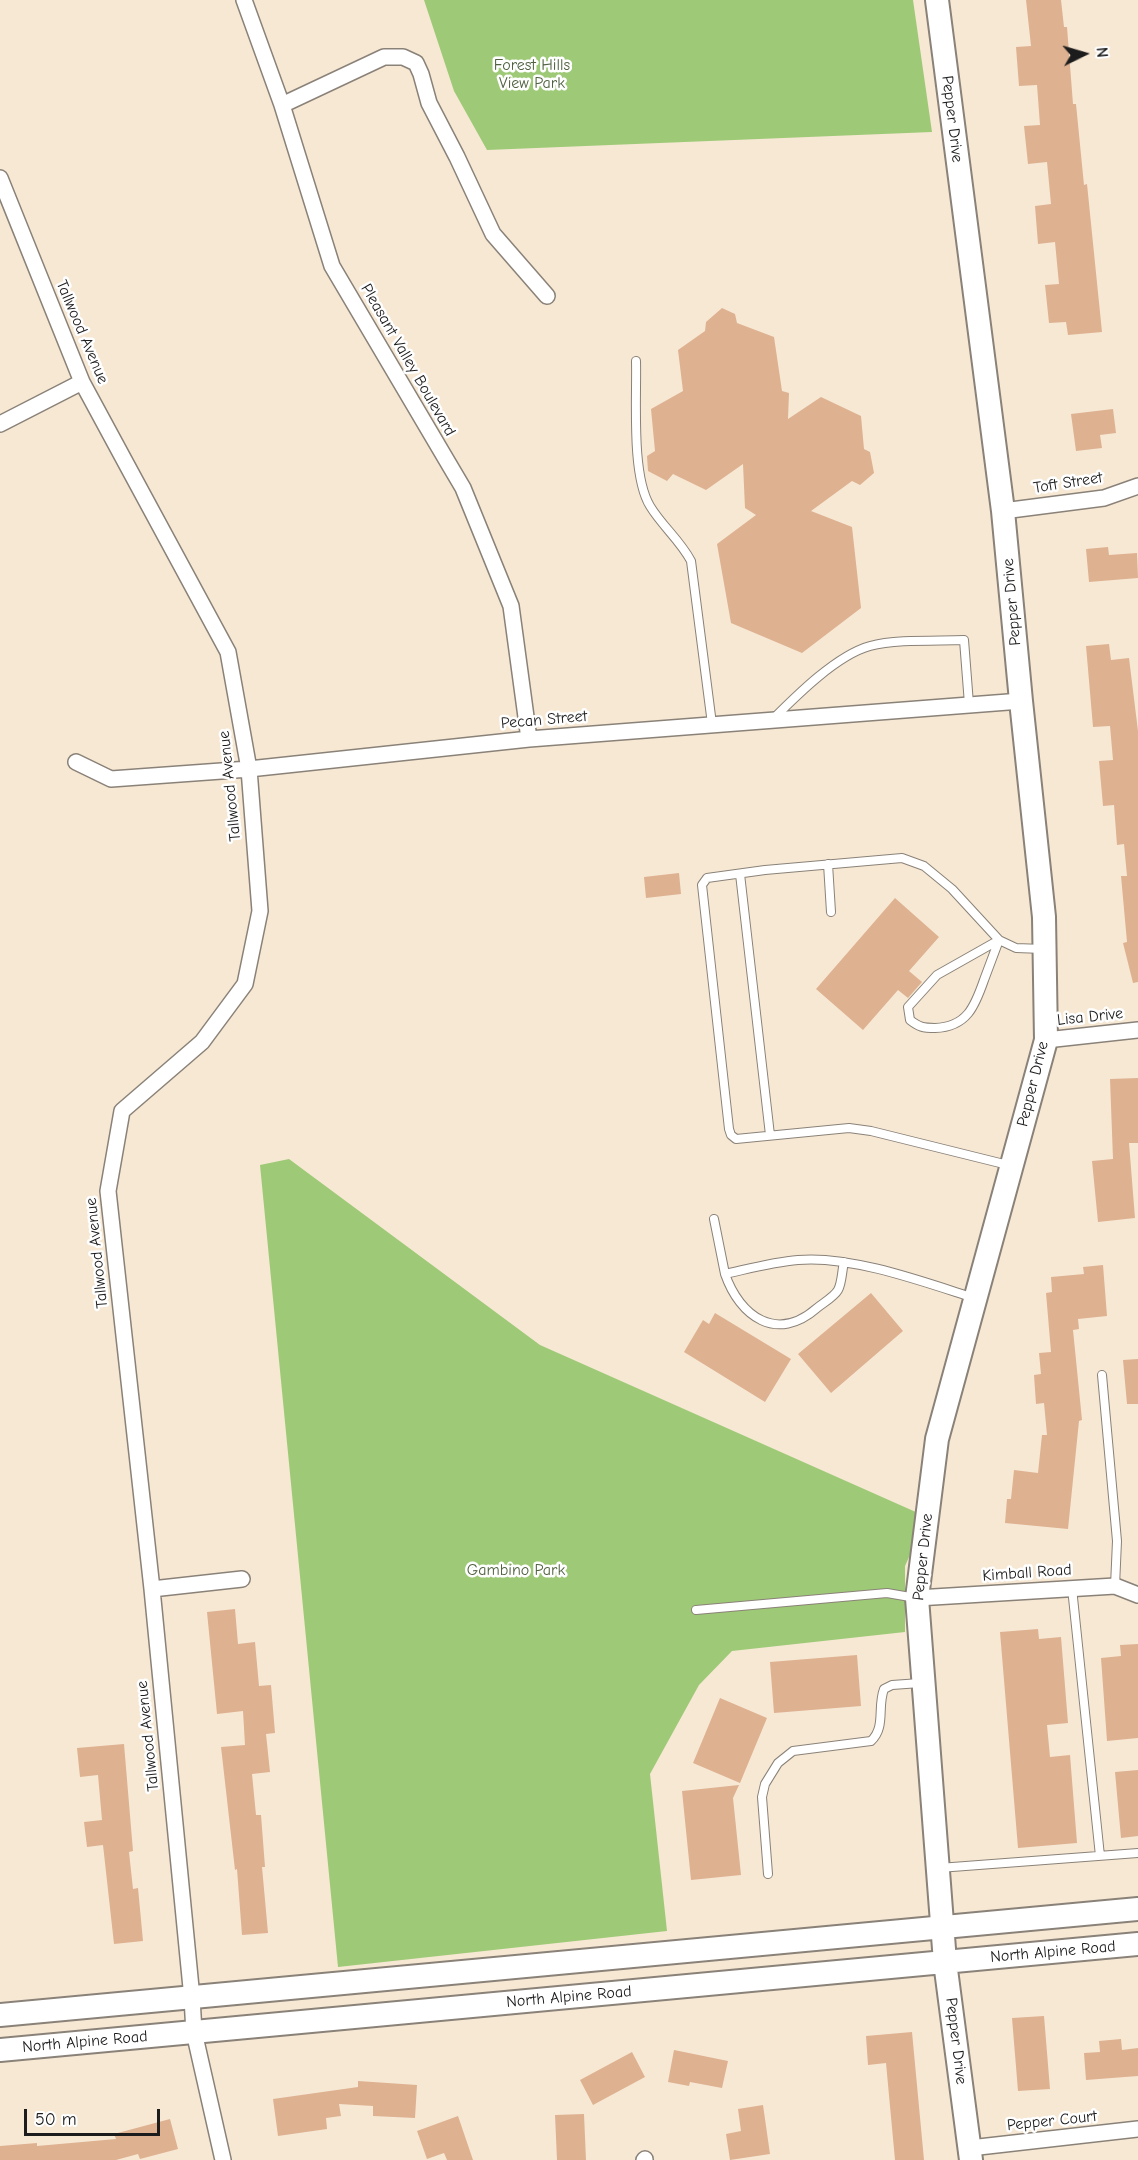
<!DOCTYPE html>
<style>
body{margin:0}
#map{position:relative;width:1138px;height:2160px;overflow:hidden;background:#f7e8d4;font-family:"Comic Neue",sans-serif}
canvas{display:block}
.north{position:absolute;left:1054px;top:24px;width:60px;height:60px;-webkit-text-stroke:4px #fff;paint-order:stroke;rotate:85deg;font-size:16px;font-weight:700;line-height:24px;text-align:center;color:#1c1c1c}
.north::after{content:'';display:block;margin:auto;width:21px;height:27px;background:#1c1c1c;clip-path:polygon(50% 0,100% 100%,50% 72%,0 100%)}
.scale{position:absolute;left:24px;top:2109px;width:136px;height:27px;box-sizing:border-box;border:3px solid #1c1c1c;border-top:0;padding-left:8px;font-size:18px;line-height:21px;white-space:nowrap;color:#1c1c1c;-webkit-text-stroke:4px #fff;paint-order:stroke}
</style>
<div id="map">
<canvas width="1138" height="2160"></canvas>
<div class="north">N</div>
<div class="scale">50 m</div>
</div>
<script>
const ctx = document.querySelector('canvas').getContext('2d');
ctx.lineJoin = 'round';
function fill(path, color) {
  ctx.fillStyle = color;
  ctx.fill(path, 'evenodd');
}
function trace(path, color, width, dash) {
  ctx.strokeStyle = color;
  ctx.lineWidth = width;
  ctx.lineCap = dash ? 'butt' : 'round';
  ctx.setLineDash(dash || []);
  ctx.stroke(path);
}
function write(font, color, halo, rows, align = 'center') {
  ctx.font = font + ' "Comic Neue",sans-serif';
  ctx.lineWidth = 5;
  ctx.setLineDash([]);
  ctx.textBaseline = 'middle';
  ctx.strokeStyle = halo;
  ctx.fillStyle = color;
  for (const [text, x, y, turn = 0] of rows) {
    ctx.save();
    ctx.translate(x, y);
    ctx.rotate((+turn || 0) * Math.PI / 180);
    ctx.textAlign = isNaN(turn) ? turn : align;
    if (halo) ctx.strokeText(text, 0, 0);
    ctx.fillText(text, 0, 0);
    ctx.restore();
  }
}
const green = new Path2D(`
 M424,0h489l19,132 -445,18 -33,-59z
 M289,1159l251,186 387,172 -22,49v66l-173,19 -33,34 -49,89 17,157 -329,36 -78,-802z`);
const building = new Path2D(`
 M1026,0h35l3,27h3l6,77h3l8,81 3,-1 15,148 -34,3 -2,-13 -17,1 -4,-38 14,-1 -4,-42 -17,2 -3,-38 16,-2 -4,-42 -19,2 -4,-38 16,-1 -3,-40 -18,1 -3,-39 15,-1z
 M722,308l13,6 2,9 37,14 8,54 7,2 -1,26 33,-22 40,19 3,33 6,3 4,21 -14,12 -8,-4 -41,30 41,16 9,81 -59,45 -71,-30 -14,-79 39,-29 -11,-7 -2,-44 -37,26 -33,-16 -6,7 -19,-10 -1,-15 8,-5 -4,-42 32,-18 -5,-41 27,-19 1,-9z
 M1113,409l3,24 -16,2 2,13 -26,3 -5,-37z
 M1108,547l1,8 28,-2 1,25 -49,4 -3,-33z
 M1109,644l2,16 18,-2 9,73v251l-5,1 -10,-40 4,-1 -6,-66h6l-3,-32 -7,1 -3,-40 -11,1 -4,-45 14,-1 -3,-34 -17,1 -7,-81z
 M679,873l2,21 -35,4 -2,-21z
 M895,898l44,39 -30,34 13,11 -14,16 -10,-8 -35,40 -47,-41z
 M1138,1078v65h-9l6,75 -37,4 -6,-61 21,-2 -3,-80z
 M1103,1265l4,51 -29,3 1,10 -6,1 9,90 -3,1 -11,108 -63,-6 2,-24h4l3,-29 24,3 4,-38h5l-3,-32 -8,1 -2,-29 7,-1 -2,-21 12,-1 -5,-59 6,-1 -1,-15 33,-3 -1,-7z
 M871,1293l32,38 -72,62 -33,-39z
 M715,1313l76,46 -26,43 -81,-50 19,-32 6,4z
 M1138,1359v45h-11l-4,-44z
 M235,1609l3,35 17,-2 4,44 12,-1 4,48 -9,1 4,38 -18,2 4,41h5l4,52h-3l6,66 -26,2 -5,-66 -2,1 -14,-123 24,-2 -2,-34 -26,3 -10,-102z
 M1038,1629l1,10 22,-2 7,86 -21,2 3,32 20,-2 7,88 -59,5 -18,-216z
 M1138,1644v94l-31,3 -6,-83 20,-2 -1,-11z
 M857,1655l4,51 -87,7 -4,-51z
 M720,1698l47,20 -27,65 -47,-20z
 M124,1744l9,107 -4,1 4,37 5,-1 5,53 -29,3 -11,-99 -16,2 -3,-25 18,-2 -4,-45 -18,2 -3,-29z
 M1138,1770v66l-17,2 -6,-66z
 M739,1785l-6,13 8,77 -50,5 -9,-89z
 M1044,2016l6,73 -32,2 -6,-73z
 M912,2032l12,128h-29l-9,-97 -18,2 -2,-29z
 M1121,2039l1,11 16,-2v28l-52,4 -2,-27 16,-1 -1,-11z
 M674,2050l54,11 -6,27 -32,-6 -1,4 -21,-4z
 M632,2052l13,25 -52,28 -13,-25z
 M358,2081l59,4 -2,33 -42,-2v-10l-34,-2 2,12 -15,2 1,11 -49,7 -5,-37 85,-12z
 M763,2105l7,49 -40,6 -4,-26 15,-3 -3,-22z
 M584,2114l2,46h-29l-2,-45z
 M458,2116l15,44h-26l-3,-7 -17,6 -10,-28z
 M170,2119l8,30 -38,10 -2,-5 -22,6h-116v-14l37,-3v3l79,-7 -2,-5z`);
const lane = new Path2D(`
 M636,361c1,37 -5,114 14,145 12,20 30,34 41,55l21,163
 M773,719c24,-24 64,-64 97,-73 26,-7 66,-5 94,-6l5,64
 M828,864l3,48
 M740,874l30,261
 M999,940c-5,13 -10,27 -15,40 -9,26 -17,47 -49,48 -12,0 -16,-1 -25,-8l-2,-13 29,-32z
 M1008,1165l-137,-34 -22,-3 -113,11 -5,-4 -2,-6 -27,-244 5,-7 58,-8 137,-12 22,8 28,23 47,51 17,8 27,1
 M714,1219l11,55
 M844,1262c-2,8 -2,21 -6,28 -4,7 -15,13 -21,18 -40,35 -77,9 -92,-34 23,-5 48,-12 73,-14 52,-5 126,22 176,38
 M1102,1375l15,166 -2,45
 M1072,1588l28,268
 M696,1610l191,-17 29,5
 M939,1868l199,-15
 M768,1874l-6,-77 3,-13 13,-21 15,-12 78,-10c15,-14 6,-34 13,-52l8,-4 28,-2`);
const street = new Path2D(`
 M244,0l38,105 50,161 131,222 48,118 18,133
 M282,105l102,-48h19l13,6 5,11 8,29 28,54 36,77 54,62
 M0,178l82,204 146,270 21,117 11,142 -15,73 -43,58 -80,69 -14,80 44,398 40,409 2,34 29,128
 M0,424l82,-42
 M1003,511l101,-13 34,-12
 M76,762l35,17 138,-10 280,-30 492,-38
 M1046,1040l92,-10
 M152,1589l90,-10
 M917,1598l198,-12 23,9
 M970,2148l168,-19
 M644,2160l1,-1`);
const secondary = new Path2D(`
 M937,0l66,511 18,190 23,216 2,123 -109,399 -20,159 28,364 26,198
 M0,2015l1138,-106
 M0,2050l1138,-106`);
const parkNames = [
 ["Forest Hills",532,65],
 ["View Park",532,83],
 ["Gambino Park",516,1570]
];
const streetNames = [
 ["Pepper Drive",952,119,83],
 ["Tallwood Avenue",82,332,67],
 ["Pleasant Valley Boulevard",408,360,60],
 ["Toft Street",1068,483,-9],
 ["Pepper Drive",1012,602,-95],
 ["Pecan Street",544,720,-5],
 ["Tallwood Avenue",230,786,-96],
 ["Lisa Drive",1090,1017,-6],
 ["Pepper Drive",1033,1084,-76],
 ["Tallwood Avenue",97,1253,-96],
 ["Pepper Drive",923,1557,-84],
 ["Kimball Road",1027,1573,-4],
 ["Tallwood Avenue",148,1736,-96],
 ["North Alpine Road",1053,1952,-5],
 ["North Alpine Road",569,1997,-5],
 ["Pepper Drive",956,2041,83],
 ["North Alpine Road",85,2042,-5],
 ["Pepper Court",1052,2121,-6]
];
fill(green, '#9eca77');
fill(building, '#deb191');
trace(lane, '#8a8278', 10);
trace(street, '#8a8278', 18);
trace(secondary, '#8a8278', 26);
trace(lane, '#fff', 8);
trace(street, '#fff', 15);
trace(secondary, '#fff', 22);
write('16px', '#506240', '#fff', parkNames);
write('16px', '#1c1c1c', '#fff', streetNames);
</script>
